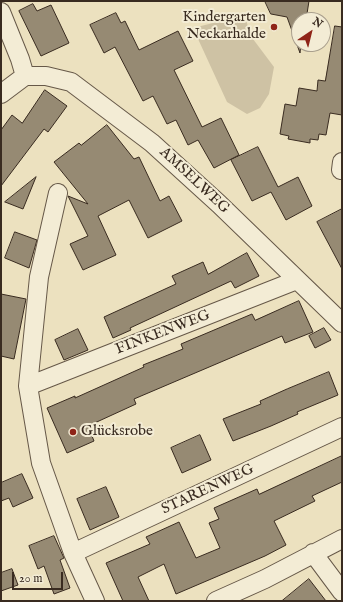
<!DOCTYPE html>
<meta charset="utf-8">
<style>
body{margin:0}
#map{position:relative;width:343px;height:602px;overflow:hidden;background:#ece1bf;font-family:"IM FELL English",serif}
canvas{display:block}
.frame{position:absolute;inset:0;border:2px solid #392b20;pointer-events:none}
.north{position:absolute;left:291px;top:12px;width:40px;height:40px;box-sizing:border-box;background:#f3ecd5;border:1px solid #a99f8d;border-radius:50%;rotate:35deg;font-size:11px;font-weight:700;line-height:16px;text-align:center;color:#392b20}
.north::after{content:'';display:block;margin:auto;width:14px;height:18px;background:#8f2418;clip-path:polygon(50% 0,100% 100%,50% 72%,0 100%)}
.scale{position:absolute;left:12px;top:572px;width:51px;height:18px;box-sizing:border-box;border:2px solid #392b20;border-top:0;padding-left:5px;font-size:12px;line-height:14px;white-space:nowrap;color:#392b20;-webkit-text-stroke:3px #f3ecd5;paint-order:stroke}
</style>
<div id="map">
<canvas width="343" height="602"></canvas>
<div class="frame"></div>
<div class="north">N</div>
<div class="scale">20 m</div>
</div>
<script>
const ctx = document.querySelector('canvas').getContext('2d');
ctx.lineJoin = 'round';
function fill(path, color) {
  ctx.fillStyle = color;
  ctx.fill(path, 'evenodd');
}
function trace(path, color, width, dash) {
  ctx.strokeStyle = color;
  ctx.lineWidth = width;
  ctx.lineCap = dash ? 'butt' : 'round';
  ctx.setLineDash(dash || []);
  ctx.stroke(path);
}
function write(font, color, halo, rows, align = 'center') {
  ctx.font = font + ' "IM FELL English",serif';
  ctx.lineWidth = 4;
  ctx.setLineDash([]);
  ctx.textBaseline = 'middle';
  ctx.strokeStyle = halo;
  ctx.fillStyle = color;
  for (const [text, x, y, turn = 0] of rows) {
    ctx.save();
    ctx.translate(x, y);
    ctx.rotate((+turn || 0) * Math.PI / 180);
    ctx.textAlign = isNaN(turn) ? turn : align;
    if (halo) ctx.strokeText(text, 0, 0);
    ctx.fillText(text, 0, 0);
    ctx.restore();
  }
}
const green = new Path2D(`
 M228,16l18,3 4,16 24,32 -5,27 -9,14 -13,6 -20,-12 -34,-74 20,-5z`);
const building = new Path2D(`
 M265,1h44l-3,19h-7v24h2l-1,9 -13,-36 -16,-3z
 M33,4l4,7 14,-6 18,38 -28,13 -22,-45z
 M116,13l5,10 4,-2 14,29 39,-19 15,30 -19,9 28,57 19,-9 18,37 -25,13 -16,-28 -10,5 -12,-25 -9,4 -14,-28 -10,5 -28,-54 -11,6 -14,-28z
 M335,26l7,1v88l-12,-2 -4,22 -7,-1 -1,6 -8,-1v4l-22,-4 1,-3 -9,-2 5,-30 11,2 3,-18 18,3 1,-11 7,1z
 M45,90l22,16 -19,26 -4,-3 -43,57v-56l11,-15 10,8z
 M107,125l27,34 5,-2 21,44 9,-5 13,25 -34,17 -19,-38 -31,16 18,39 -33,15 -13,-26 18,-8 -20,-40 20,8 -34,-42 25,-19 2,2z
 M258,147l20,40 20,-10 14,29 -26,14 -15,-28 -19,9 -21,-41z
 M36,177l-13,32 -18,-7z
 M342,209v60l-25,-47z
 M15,232l22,8 -8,28 -24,-10z
 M247,253l12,23 -24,12 -4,-7 -101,47 1,2 -18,8 -9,-21 72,-33 -4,-8 31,-14 5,12z
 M1,294l25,5 -12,60 -13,-3z
 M299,301l14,31 -28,11 -3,-7 -148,63 2,5 -48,22 6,15 -27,12 -20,-45 28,-12v2l69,-31 -1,-2 40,-16 -2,-5 71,-30 3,6z
 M324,328l7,12 -16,8 -6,-12z
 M78,329l10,21 -24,10 -9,-20z
 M329,372l9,23 -41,17 1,2 -27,12 -38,15 -10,-22 38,-15 -1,-3 27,-12z
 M200,435l11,25 -29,13 -11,-25z
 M342,456v26l-30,14 3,5 -41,20 12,24 -21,11 -89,38 -12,-30 -26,13 11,24h-26l-17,-38 44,-19 -4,-7 33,-15 17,36 24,-10 -11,-25 10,-4 -5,-11 43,-19 2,5z
 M22,474l11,24 -20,9 -4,-9 -8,3v-18z
 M106,487l13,30 -29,13 -13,-31z
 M54,536l10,22 -4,2 10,28 -16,6 -10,-28 -6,3 -9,-23z
 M12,569l6,16 -17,6v-18z
 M309,579l17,22h-44z`);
const minor = new Path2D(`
 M1,12l19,47 5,17
 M25,76h21l25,6 81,61 67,61 123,119
 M1,94l24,-18
 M341,170l1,-8
 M58,193l-19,84 -11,109 13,77 32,90 22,48
 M28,386l269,-106
 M73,553l269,-126
 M313,553l29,39
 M216,601l49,-22 77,-40`);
const markers = [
 [274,27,4,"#8f2418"],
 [73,432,4,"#8f2418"]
];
const poiNames = [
 ["Kindergarten",266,18],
 ["Neckarhalde",266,35],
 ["Glücksrobe",81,432,"left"]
];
const streetNames = [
 ["AMSELWEG",194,181,43],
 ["FINKENWEG",163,333,-21],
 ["STARENWEG",208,490,-25]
];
fill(green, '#cec2a4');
fill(building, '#968a73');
trace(building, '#392b20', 1);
trace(minor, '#665848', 20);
trace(minor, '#f3ecd5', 18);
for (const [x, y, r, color] of markers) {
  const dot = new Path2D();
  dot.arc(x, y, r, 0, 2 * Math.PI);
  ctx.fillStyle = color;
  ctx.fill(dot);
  trace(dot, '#f3ecd5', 1.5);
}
write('15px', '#392b20', '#f3ecd5', poiNames, 'right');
write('15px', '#392b20', '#f3ecd5', streetNames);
</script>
